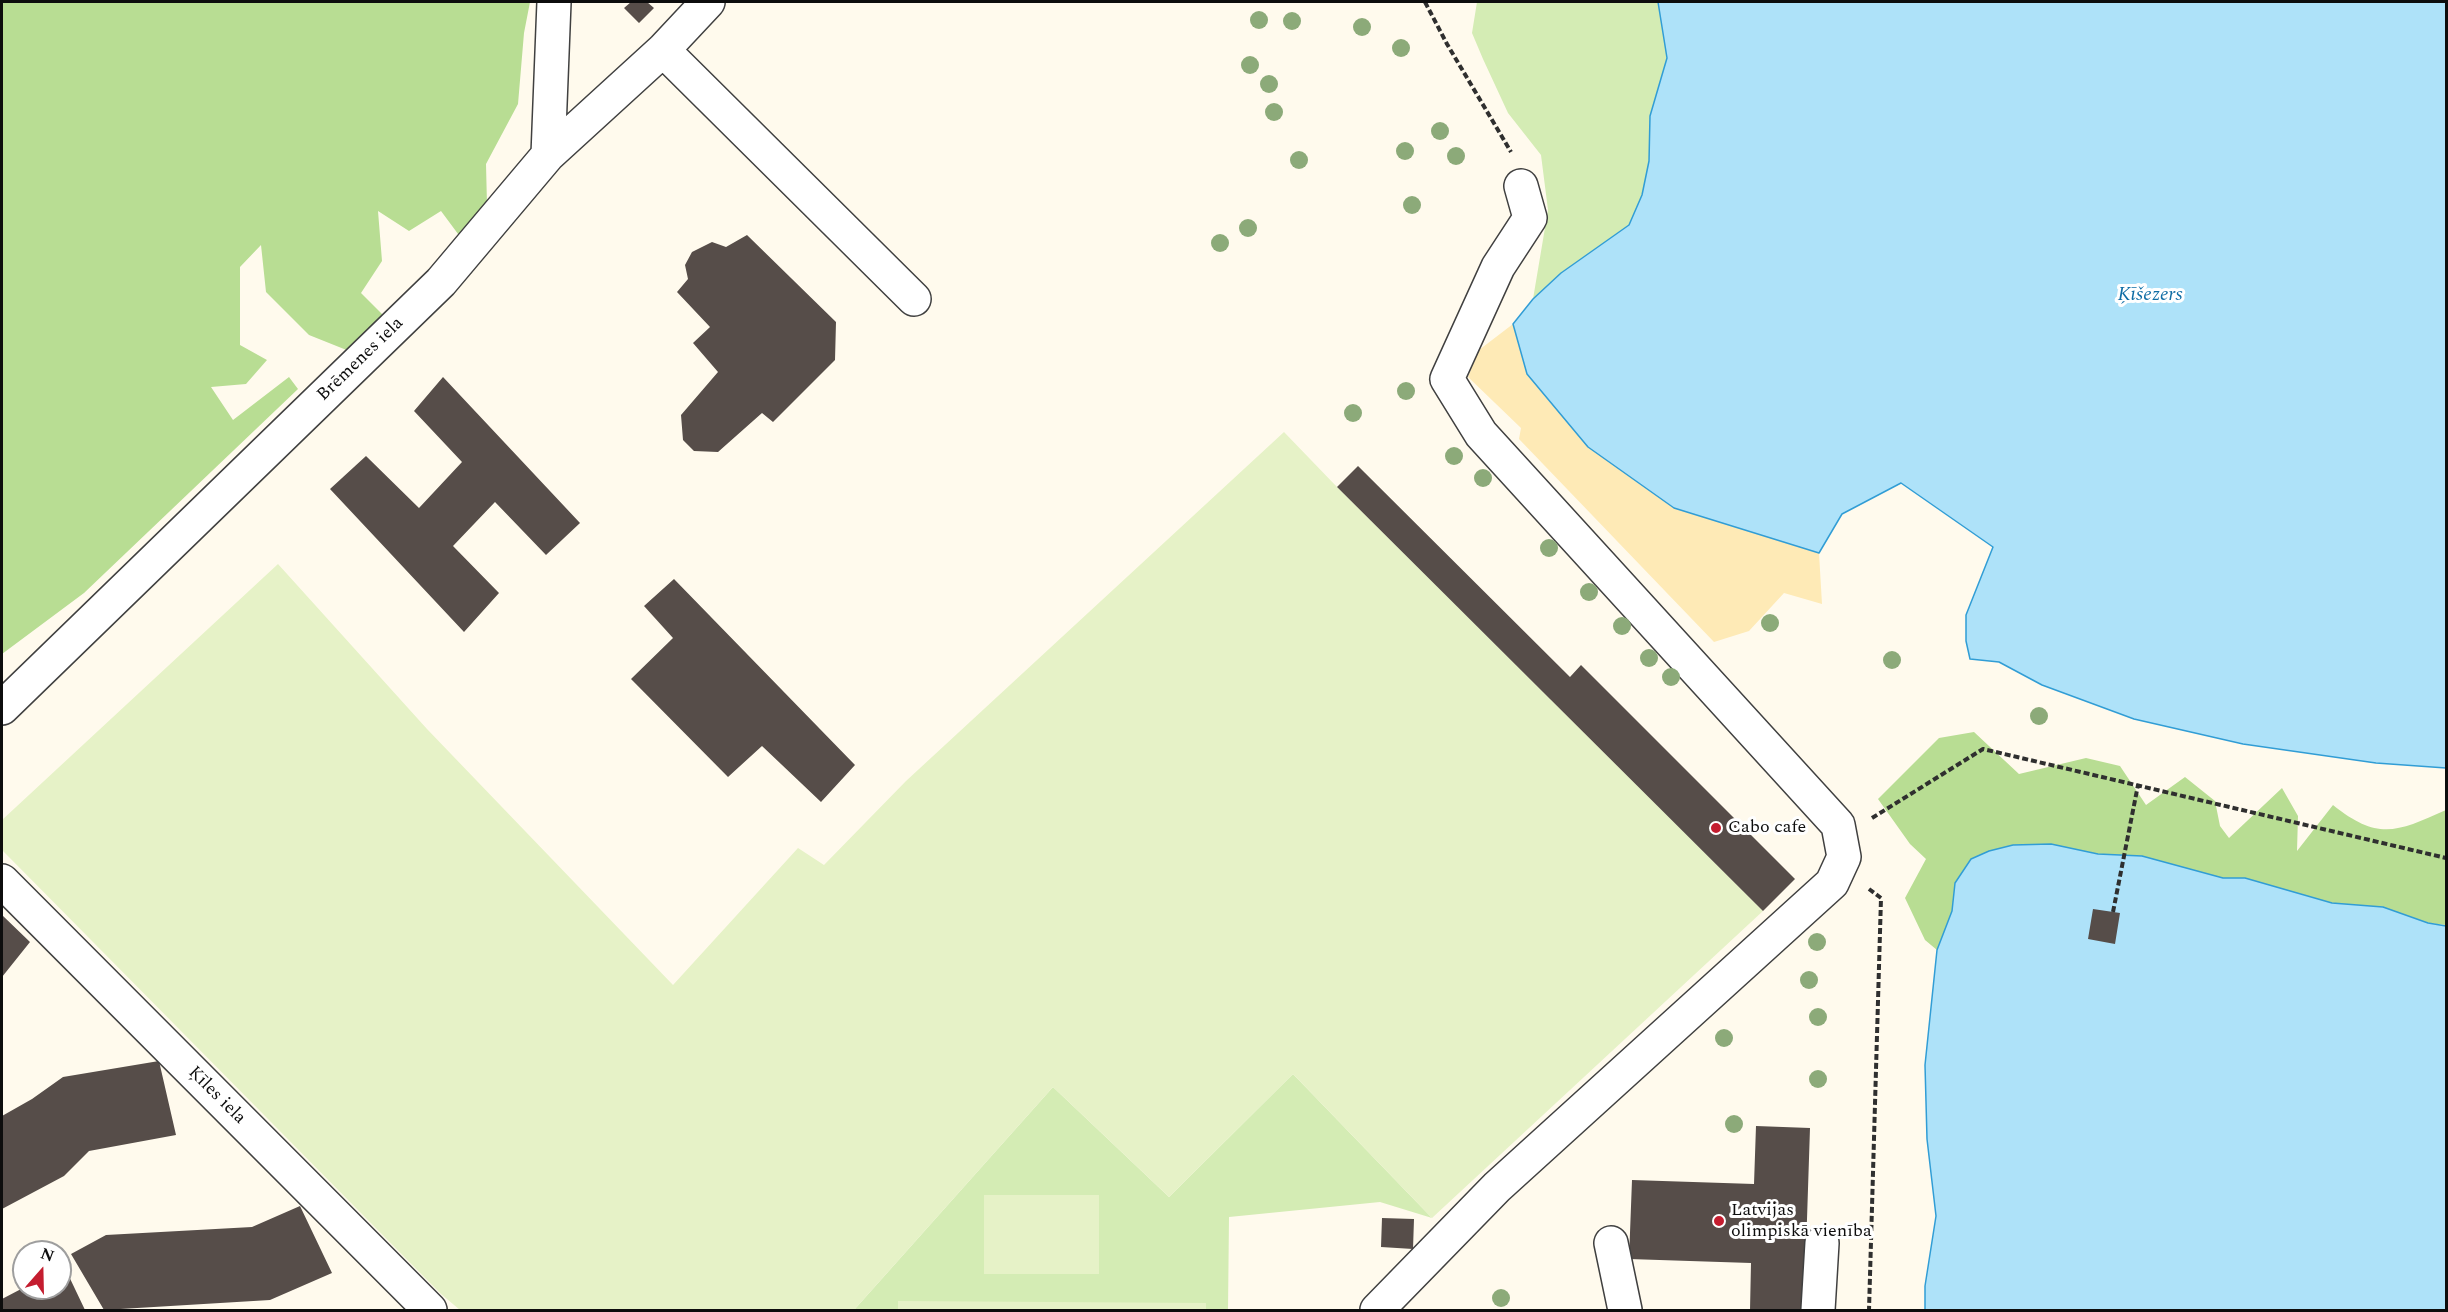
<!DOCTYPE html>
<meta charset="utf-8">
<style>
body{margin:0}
#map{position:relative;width:2448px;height:1312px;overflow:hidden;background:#fffaed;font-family:Spectral,serif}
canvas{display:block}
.frame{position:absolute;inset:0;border:3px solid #0d0d0d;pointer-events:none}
.north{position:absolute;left:12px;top:1240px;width:60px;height:60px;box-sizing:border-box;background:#fff;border:2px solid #9e9e9e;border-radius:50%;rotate:20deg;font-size:16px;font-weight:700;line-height:24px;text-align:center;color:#0d0d0d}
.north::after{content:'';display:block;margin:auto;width:21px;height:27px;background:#c41d2f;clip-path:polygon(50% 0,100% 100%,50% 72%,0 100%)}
</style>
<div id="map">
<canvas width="2448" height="1312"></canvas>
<div class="frame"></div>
<div class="north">N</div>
</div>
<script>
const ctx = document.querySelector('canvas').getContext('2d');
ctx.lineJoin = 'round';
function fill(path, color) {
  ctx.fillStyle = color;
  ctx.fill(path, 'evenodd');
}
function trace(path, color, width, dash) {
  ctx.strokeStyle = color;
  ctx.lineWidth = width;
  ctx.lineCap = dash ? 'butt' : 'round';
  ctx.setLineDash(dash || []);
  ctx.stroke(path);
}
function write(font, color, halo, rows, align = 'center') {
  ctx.font = font + ' Spectral,serif';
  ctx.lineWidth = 6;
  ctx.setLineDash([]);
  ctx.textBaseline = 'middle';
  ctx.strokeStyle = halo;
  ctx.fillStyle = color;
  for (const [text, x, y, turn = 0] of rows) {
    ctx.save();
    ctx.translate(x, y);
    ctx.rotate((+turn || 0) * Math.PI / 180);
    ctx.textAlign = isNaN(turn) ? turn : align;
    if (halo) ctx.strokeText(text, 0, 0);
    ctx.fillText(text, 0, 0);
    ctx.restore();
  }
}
const green = new Path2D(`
 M1477,2h181l9,56 -17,58 -1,45 -7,34 -13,30 -68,48 -28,26 15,-89 -7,-55 -33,-42 -25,-54 -11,-26z
 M1293,1074l139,144 -52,-16 -151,15 -1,93h-374l199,-223 116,110z`);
const forest = new Path2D(`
 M2,2h528l-6,31 -6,71 -32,60 1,41 -23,37 -23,-31 -32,20 -31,-20 4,50 -21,32 29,29 -36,31 -45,-18 -43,-43 -5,-47 -21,22v78l27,15 -21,24 -35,3 22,33 56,-43 9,12 -214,204 -82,61z
 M1974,732l45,42 67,-16 34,8 26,39 39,-28 30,24 5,25 9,12 53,-50 16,28 -1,35 36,-46c45,36 64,27 113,5v115l-18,-2 -45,-16 -51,-4 -87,-25h-22l-81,-22 -44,-2 -47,-10 -38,1 -24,6 -18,8 -16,24 -3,28 -15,39 -12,-10 -20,-42 21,-39 -16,-15 -32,-45 61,-61z`);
const sand = new Path2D(`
 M1513,324l15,50 146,134 145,45 3,51 -38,-11 -35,38 -35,11 -195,-203 2,-11 -53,-51 11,-27z`);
const pitch = new Path2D(`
 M1284,432l53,55 426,424 -331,307 -139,-144 -124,123 -116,-110 -199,223h-394l-19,-16 -439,-444v-30l276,-256 149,165 246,256 125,-137 26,17 82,-84z
 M984,1195h115v79h-115z
 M898,1301l308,2v7h-308z`);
const water = new Path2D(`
 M1658,2h788v766l-70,-5 -133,-19 -109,-25 -92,-34 -43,-23 -29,-3 -4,-18v-26l27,-68 -92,-64 -59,31 -23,39 -145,-45 -86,-61 -61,-73 -14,-50 20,-25 28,-26 68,-48 13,-30 7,-34 1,-45 17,-58z
 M2051,844l47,10 44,2 81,22h22l87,25 51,4 45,16 18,3v384h-521v-24l11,-70 -9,-77 -2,-74 12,-115 15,-39 3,-28 16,-24 18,-8 24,-6z`);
const building = new Path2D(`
 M631,2h16l7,6 -15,15 -15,-15z
 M747,235l89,87 -1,38 -62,62 -11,-9 -44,39 -24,-1 -11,-11 -2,-25 37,-43 -25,-29 17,-16 -33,-35 11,-13 -3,-14 7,-13 20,-10 14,5z
 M443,377l137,146 -34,32 -51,-53 -42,44 46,47 -35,39 -134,-143 36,-33 53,52 43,-46 -48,-51z
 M1358,466l212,211 11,-12 214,214 -32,32 -426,-424z
 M674,579l181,186 -34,37 -59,-56 -34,31 -97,-98 42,-41 -29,-32z
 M2093,909l27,4 -5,31 -27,-5z
 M2,915l28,27 -28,35z
 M159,1061l17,74 -87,16 -25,25 -62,33v-93l30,-17 31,-22z
 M1756,1126l54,2 -6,182h-54l1,-47 -122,-4 3,-79 122,4z
 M300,1206l32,67 -62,27 -166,10 -33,-56 35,-19 146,-8z
 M1382,1218l32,1 -1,30 -32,-2z
 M65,1268l20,42h-83v-11l21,-11h37v-18z`);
const path = new Path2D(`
 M1425,2l22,42 64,108
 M1872,818l111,-69 463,109
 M1869,889l12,9 -12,412
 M2113,912l25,-127`);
const minor = new Path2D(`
 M663,50l251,249
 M548,155l6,-153
 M2,708l439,-426 107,-127 115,-105 45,-48
 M2,881l428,429
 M1611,1243l14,67
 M1377,1310l120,-123 335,-304 12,-26 -6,-32 -357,-391 -34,-55 51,-112 32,-49 -9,-32
 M1818,1310l4,-67`);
const trees = [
 [1259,20],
 [1292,21],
 [1362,27],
 [1401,48],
 [1250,65],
 [1269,84],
 [1274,112],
 [1440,131],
 [1405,151],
 [1456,156],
 [1299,160],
 [1412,205],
 [1248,228],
 [1220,243],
 [1406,391],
 [1353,413],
 [1454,456],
 [1483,478],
 [1549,548],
 [1589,592],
 [1770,623],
 [1622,626],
 [1649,658],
 [1892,660],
 [1671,677],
 [2039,716],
 [1817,942],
 [1809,980],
 [1818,1017],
 [1724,1038],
 [1818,1079],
 [1734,1124],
 [1501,1298]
];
const markers = [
 [1716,828,6,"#c41d2f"],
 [1719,1221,6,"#c41d2f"]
];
const streetNames = [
 ["Brēmenes iela",361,360,-44],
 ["Ķīles iela",216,1096,45]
];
const poiNames = [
 ["Cabo cafe",1728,828],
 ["Latvijas",1731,1211],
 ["olimpiskā vienība",1731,1232]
];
const waterNames = [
 ["Ķīšezers",2150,296]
];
fill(green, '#d4ecb4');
fill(forest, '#b8dd93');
fill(sand, '#feeab6');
fill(pitch, '#e6f2c7');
fill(water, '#aee2f9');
trace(water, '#319dd5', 1.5);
fill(building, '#564d49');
trace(minor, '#404040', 36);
trace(path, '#2f2f2f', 4, [6, 3]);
trace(minor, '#fff', 33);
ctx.fillStyle = '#8caa79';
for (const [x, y] of trees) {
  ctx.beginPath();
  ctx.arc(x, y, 9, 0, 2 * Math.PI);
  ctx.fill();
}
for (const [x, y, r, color] of markers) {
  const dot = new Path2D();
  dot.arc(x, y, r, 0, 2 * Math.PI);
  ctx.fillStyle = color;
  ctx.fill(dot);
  trace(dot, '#fff', 2);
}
write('18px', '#0d0d0d', '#fff', streetNames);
write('18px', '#0d0d0d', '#fff', poiNames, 'left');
write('italic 20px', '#0f6da5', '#fff', waterNames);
</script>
